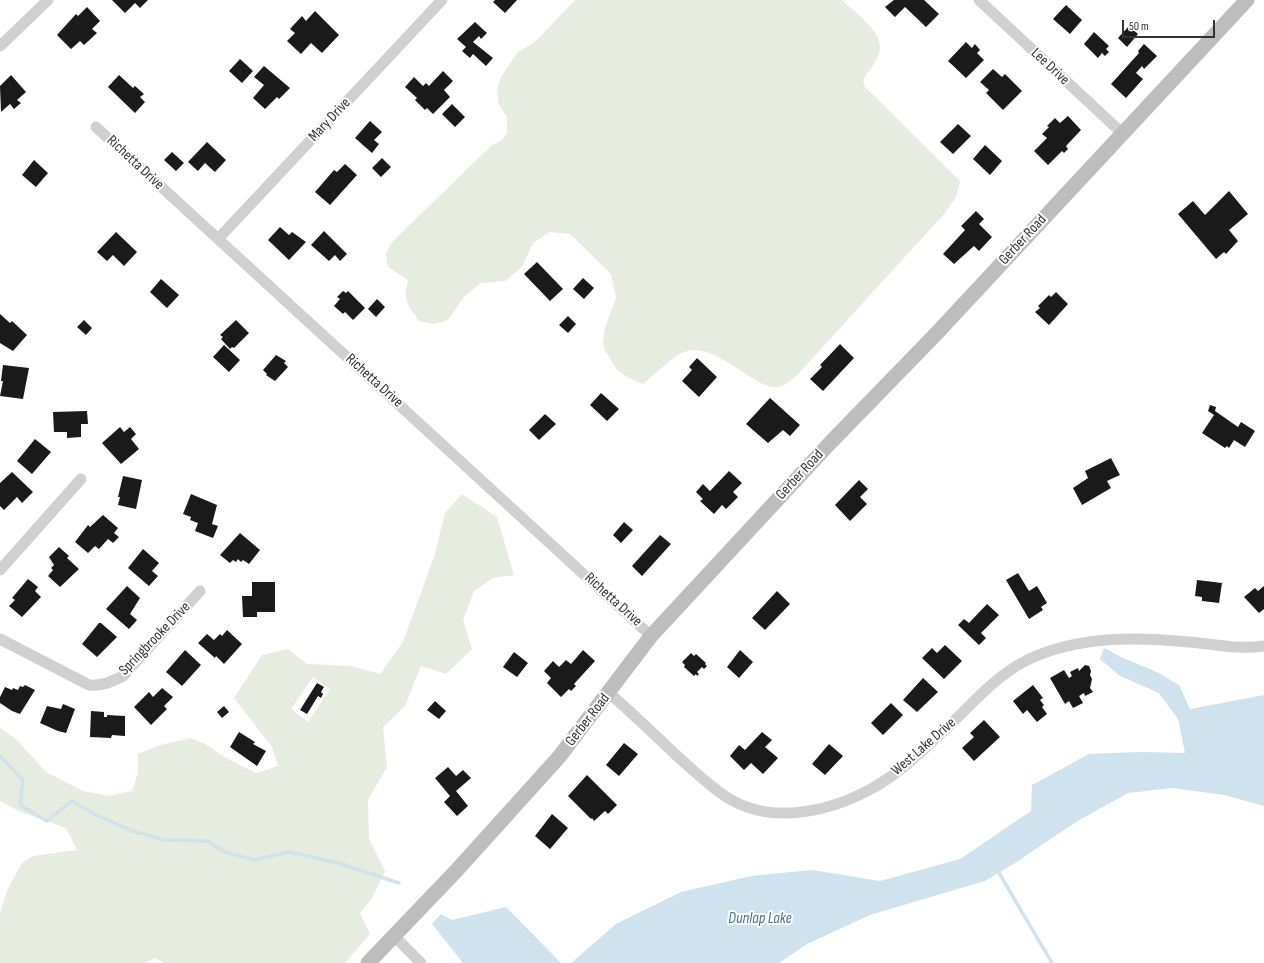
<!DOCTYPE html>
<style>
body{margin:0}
#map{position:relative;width:1264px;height:963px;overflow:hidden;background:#fff;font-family:"Sofia Sans Condensed",sans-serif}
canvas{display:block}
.scale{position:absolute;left:1122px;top:20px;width:93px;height:18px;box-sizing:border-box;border:2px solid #333;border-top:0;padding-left:5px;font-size:12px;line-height:14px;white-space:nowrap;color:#333;-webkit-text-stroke:3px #fff;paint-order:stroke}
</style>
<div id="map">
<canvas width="1264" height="963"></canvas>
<div class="scale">50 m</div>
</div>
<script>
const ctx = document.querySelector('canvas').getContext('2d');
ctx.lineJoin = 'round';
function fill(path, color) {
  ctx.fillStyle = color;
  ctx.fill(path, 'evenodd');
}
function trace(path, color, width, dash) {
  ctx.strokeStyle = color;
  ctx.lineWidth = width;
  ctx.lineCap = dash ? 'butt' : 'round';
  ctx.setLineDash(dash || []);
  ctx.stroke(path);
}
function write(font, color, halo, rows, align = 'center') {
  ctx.font = font + ' "Sofia Sans Condensed",sans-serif';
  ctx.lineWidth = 4;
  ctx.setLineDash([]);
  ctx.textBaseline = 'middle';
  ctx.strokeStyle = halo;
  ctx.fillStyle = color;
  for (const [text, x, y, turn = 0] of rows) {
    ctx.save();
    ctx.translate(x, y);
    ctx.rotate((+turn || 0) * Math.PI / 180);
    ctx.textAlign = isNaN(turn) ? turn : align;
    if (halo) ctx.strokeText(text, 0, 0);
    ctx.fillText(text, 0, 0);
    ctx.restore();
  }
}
const green = new Path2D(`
 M575,0h267c12,12 44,33 37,53 -3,10 -11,19 -16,27l2,7 95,94 -3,14 -12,18 -146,160c-5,5 -13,12 -20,14 -23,5 -64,-48 -95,-35 -9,3 -32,25 -41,32l-14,-6 -12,-8 -12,-20 -2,-7 2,-15 11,-30 -5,-24 -41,-40 -20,-2 -17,11 -11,24 -17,14 -24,2 -17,14 -16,23 -14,4 -15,-3c-12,-18 -16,-19 -11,-41l-20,-13 -2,-14 7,-12 99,-96 10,-5 5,-7v-16l-8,-12 -2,-15 4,-13 16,-24 19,-12z
 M462,494l35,23 17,58 -21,3 -19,13 -11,29 9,29 -26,25 -25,-8 -16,40 -22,21 4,40 -19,33 1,39 16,32 -14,29 -11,13 10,21 -25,29h-181l-9,-5 -10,5h-145v-49l7,-24 15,-27 11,-7 44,-6 -11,-22 -45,-16 -21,-11v-73l16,11 30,33 37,19 26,5 23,-5 6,-18v-19l19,-8 33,-8 15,6 23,15 28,14 22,-7 -6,-19 -38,-49 28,-43 26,-6 19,15 44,2 29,8 23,-32 31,-85 11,-44zM313,677l17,12 -22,33 -17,-13z`);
const water = new Path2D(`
 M1104,648l19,10 34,14 22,13 11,24 74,-14v111l-40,-11 -52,-7 -44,5 -52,29 -64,43 -27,16 -115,34 -63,29 -28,19h-208l45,-39 65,-32 70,-16 61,-6 68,11 80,-22 71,-48 1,-26 57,-31 50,-2 46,1 -7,-34 -19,-26 -39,-17 -20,-17z
 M506,907l55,56h-98l-31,-39 9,-10 11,6z`);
const stream = new Path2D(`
 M0,756l23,24 -3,25 27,16 25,-20 24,14 37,16 31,9 44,1 17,11 29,8 35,-8 49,11 61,20
 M999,873l53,90`);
const building = new Path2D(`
 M112,0h36l-8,8 -5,-5 -10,10z
 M495,0h22l-12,13 -12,-11z
 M894,0h30l15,14 -13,13 -21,-20 -10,10 -10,-10z
 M1066,5l16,15 -12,14 -17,-15z
 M87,7l13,14 -8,8 5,4 -13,12 -4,-4 -9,8 -14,-14 19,-21 2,2z
 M315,11l24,24 -17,18 -11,-10 -10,11 -14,-13 8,-8 -5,-4 12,-13 4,5z
 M475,22l12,11 -6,6 -2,-3 -6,6 20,16 -7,8 -13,-12 -3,4 -8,-7 4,-4 -9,-8z
 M1129,26l9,8 -11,13 -9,-9z
 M1094,32l15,14 -3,3 3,3 -4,4 -3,-3 -4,5 -14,-14z
 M966,42l6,6 3,-4 5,6 -3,3 7,7 -18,18 -18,-17z
 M1144,44l13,12 -13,13 -2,-3 -6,7 7,6 -17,19 -15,-14 28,-31 -1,-2z
 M240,59l13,12 -11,12 -13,-12z
 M264,66l26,22 -11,11 -2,-2 -12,12 -12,-11 11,-13 -10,-8z
 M993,69l9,8 3,-3 17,17 -19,19 -17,-17 3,-3 -9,-8z
 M443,71l10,10 -9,9 6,7 -17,17 -6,-6 -2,2 -10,-10 2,-2 -12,-11 9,-10 9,9 3,-3 3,3z
 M11,75l15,17 -9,8 4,3 -7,6 -4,-5 -9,8 -1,-26z
 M119,75l14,13 2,-2 9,8 -4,3 5,5 -10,11 -27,-26z
 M452,104l13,13 -10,10 -13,-13z
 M1068,116l13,14 -15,16 2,3 -4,4 -2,-2 -14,14 -14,-14 13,-13 -5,-4 7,-7 -2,-1 8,-8 5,5z
 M370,121l12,11 -8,8 5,4 -7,9 -17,-15z
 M958,124l13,12 -18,18 -13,-12z
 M207,142l19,18 -11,12 -10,-9 -7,8 -10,-9z
 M985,145l17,16 -12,14 -17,-16z
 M172,152l12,11 -8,8 -12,-11z
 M382,158l9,9 -10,10 -9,-9z
 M34,160l14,13 -12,14 -14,-12z
 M345,164l12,11 -27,30 -15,-13 19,-22 3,2z
 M1229,191l19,23 -19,16 9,11 -12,13 -2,-2 -8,7 -38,-45 15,-13 12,14z
 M976,211l8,8 -5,5 13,13 -13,14 -5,-5 -20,18 -11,-10 22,-24 -4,-4z
 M280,227l9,8 3,-3 14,10 -17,18 -21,-20z
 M324,231l23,23 -7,7 -5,-6 -6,6 -18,-16z
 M116,232l21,20 -13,14 -11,-11 -6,6 -10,-9z
 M537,262l26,27 -13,12 -26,-27z
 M583,278l11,10 -10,11 -11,-10z
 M161,279l18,16 -12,13 -17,-16z
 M343,291l3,2 2,-2 17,17 -12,12 -8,-8 -2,2 -9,-8 6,-7 -3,-2z
 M1056,292l12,12 -19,21 -14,-13 5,-4 -2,-2 11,-11 2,2z
 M377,299l8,8 -9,10 -8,-8z
 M0,314l10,9 2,-2 15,14 -14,16 -13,-8z
 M568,316l8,8 -8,9 -9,-8z
 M84,320l8,8 -6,7 -9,-8z
 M236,320l13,13 -15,15 -2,-1 -2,2 -9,-10 2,-2 -3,-2z
 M840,344l14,14 -31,33 -13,-12 12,-12 -2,-2z
 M224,345l16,15 -11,12 -16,-15z
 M276,355l10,6 -2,2 4,4 -13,14 -9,-6 1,-1 -4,-4z
 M697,358l20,19 -18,20 -17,-16 10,-11 -3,-3z
 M3,365l26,3 -6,31 -23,-3 3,-15h-2z
 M601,393l18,16 -12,12 -17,-16z
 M770,398l30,27 -10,11 -7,-6 -15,13 -22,-19z
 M1210,405l6,2 -1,4 23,16 3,-5 14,9 -10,16 -11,-7 -5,8 -2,-2 -2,2 -23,-15 12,-18 -6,-4z
 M87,411l1,13h-7v13l-14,1v-6h-13l-1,-20z
 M545,414l11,10 -17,16 -10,-10z
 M120,427l4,5 6,-5 6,7 -5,5 8,10 -18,15 -19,-21z
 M35,439l16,13 -19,22 -15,-13z
 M1111,458l9,17 -13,6 4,7 -29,17 -9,-17 15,-10 -3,-7z
 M729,471l13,12 -9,9 5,5 -12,12 -4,-4 -8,9 -14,-13 3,-2 -7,-7 7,-8 7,7z
 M12,472l21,20 -11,11 -5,-6 -13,13 -4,-4v-23z
 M123,476l19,4 -6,29 -18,-4 2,-8h-2z
 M859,480l9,9 -8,8 7,7 -17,17 -15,-16z
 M191,494l26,11 -5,19 6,2 -5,12 -18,-7 3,-8 -8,-3 1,-3 -8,-3z
 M103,515l15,13 -4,5 5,4 -6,6 -5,-4 -9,10 -4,-3 -7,7 -13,-11 13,-17 2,2z
 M624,522l9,8 -12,13 -8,-8z
 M240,533l20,17 -11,14 -6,-4 -2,2 -3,-3 -2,3 -3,-2 -3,3 -10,-8z
 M660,535l11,9 -29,32 -10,-10z
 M59,547l10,9 -2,2 12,11 -19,18 -12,-11 5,-6 -2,-2 3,-3 -5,-8z
 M143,549l16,14 -7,8 6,5 -9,10 -21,-18z
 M1018,573l11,18 8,-5 10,17 -6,4 2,3 -14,9 -23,-39z
 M28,579l10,8 -3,4 6,6 -19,20 -13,-11 6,-6 -3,-2z
 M1197,580l25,3 -3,20 -17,-2v-4l-7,-1z
 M252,582h23v30h-18v5h-14l-1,-21h10z
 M127,586l13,12 -10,16 7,6 -8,9 -23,-20z
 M1264,586v23l-5,4 -15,-16 11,-9 3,3z
 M777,591l13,13 -25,26 -13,-12z
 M987,604l12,11 -18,18 5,5 -7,7 -21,-20 6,-6 5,4z
 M99,623h2l16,14 -20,20 -15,-13z
 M227,630l15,14 -18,20 -8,-8 -1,2 -17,-15 9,-9 7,6 6,-6 2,2z
 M945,645l17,16 -18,18 -22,-21 10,-10 5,5z
 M185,650l16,15 -19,21 -16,-14z
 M583,650l12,11 -21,23 2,2 -5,5 -2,-2 -8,8 -14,-14 4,-5 -7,-7 9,-10 6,6 7,-7 5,4z
 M740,650l13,12 -14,16 -12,-11z
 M514,652l14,11 -11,14 -14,-10z
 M691,653l3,3 2,-2 10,9 -1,1 2,2 -3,3 -2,-2 -5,5 2,2 -2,2 -1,-2 -2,2 -10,-9 1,-2 -3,-3z
 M1085,665l4,1 2,5 -1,4 2,4 -2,9 3,4 -8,4 -1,-3 -5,3 4,7 -10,5 -4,-7 -4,3 -15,-26 14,-8 5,8 3,-2 -2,-4 8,-4 1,3z
 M923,678l15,14 -21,20 -14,-12z
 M317,683l7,4 -3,5 2,2 -2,4 -3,-2 -11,18 -7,-4z
 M25,685l10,5 -15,24 -8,-3 -12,-8v-6l5,-10 7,3 1,-2 5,2 2,-4 3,1z
 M1033,685l10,13 -3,2 4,5 -2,2 5,7 -10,8 -10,-12 -4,4 -10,-13z
 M162,688l11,9 -9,9 3,3 -16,16 -17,-18 15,-15 4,5z
 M435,701l11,10 -7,8 -12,-9z
 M891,703l12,12 -20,20 -12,-12z
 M63,704l12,5 -9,24 -8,-2 -18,-8 7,-17 14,3z
 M224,706l5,6 -7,6 -5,-6z
 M91,711l13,1v5h3v-2l18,1v20l-13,-1 -1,3 -21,-1z
 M984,720l16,17 -26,24 -12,-13 12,-11 -4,-4z
 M239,732l16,10 -2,2 13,7 -9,15 -27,-19z
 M762,732l10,8 -7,7 13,11 -15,16 -12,-11 -7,7 -14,-14 9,-11 6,5z
 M624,743l14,11 -19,22 -13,-11z
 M829,744l14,12 -18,19 -13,-11z
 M448,767l8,9 7,-6 8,8 -15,13 12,15 -11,10 -13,-14 6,-6 -15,-18z
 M587,775l30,30 -9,9 -3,-3 -11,10 -2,-3 -1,1 -23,-23z
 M552,814l16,14 -18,21 -15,-13z`);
const street = new Path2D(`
 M979,0l144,134
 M0,46l48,-46
 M96,127l555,509
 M218,239l224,-239
 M0,570l81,-91
 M0,639l89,46c14,1 22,-3 34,-9l77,-85
 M609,693c23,20 45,41 67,62 16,14 31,29 49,41 43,29 101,17 144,-6 25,-13 47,-33 68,-53 32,-28 59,-65 99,-81 48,-20 102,-19 153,-14 24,2 50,8 75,4
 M394,936l27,27`);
const secondary = new Path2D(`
 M368,963l89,-93 102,-113 92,-121 178,-192 107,-110 311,-334`);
const streetNames = [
 ["Lee Drive",1050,67,43],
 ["Mary Drive",330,120,-47],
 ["Richetta Drive",135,163,43],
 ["Gerber Road",1023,240,-47],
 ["Richetta Drive",374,381,42],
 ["Gerber Road",800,475,-47],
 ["Richetta Drive",613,600,42],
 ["Springbrooke Drive",155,639,-46],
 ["Gerber Road",588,720,-52],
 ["West Lake Drive",924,747,-41]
];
const waterNames = [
 ["Dunlap Lake",760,919]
];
fill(green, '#e6ecdf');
fill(water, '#cfe2ee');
trace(stream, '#cfe2ee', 3.5);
fill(building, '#1a1a1a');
trace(street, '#d0d0d0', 11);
trace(secondary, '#bdbdbd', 15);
write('15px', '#333', '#fff', streetNames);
write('italic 16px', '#3f7597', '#fff', waterNames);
</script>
